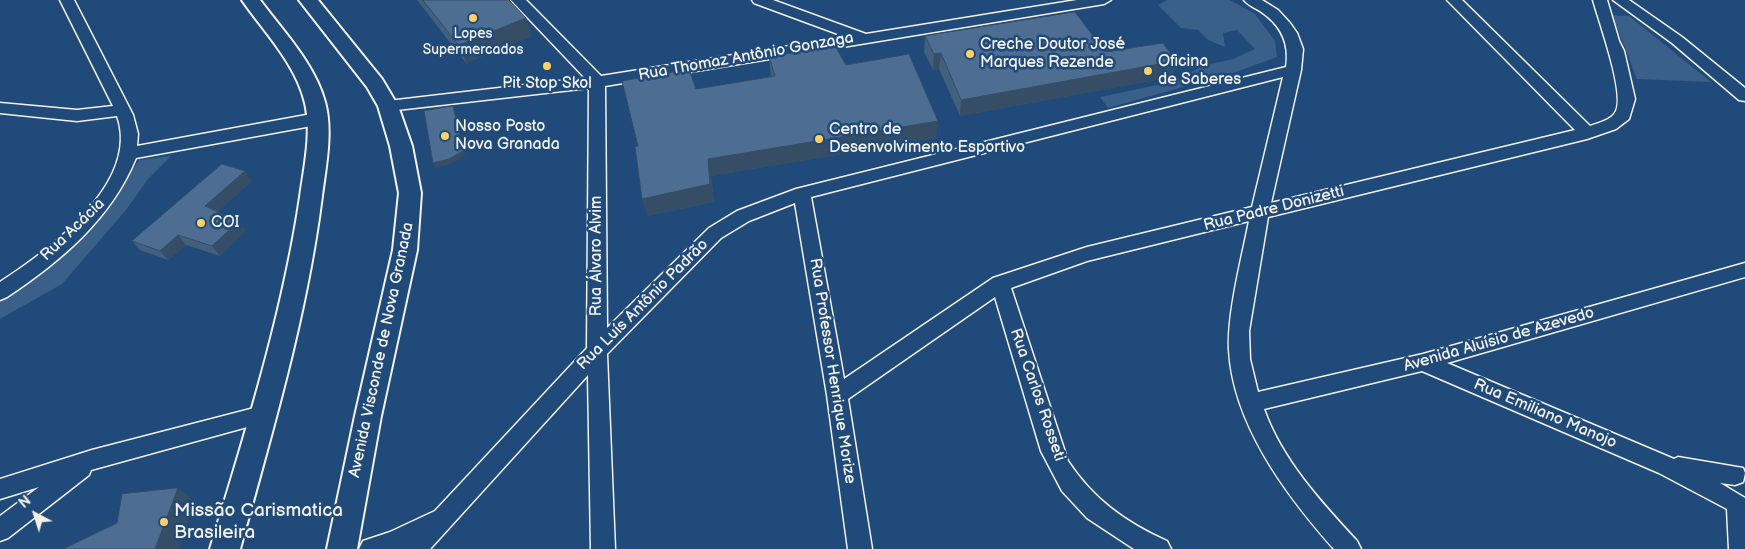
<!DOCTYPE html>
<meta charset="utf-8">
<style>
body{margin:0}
#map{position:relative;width:1745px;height:549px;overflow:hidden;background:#1f4a7a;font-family:"Balsamiq Sans",sans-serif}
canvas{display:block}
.north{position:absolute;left:10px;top:489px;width:50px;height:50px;-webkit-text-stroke:4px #1f4a7a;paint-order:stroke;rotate:320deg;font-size:14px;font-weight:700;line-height:20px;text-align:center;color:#f4f1e8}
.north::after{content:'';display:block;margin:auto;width:18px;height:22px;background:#f4f1e8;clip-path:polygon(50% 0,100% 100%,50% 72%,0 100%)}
</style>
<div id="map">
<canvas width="1745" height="549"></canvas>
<div class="north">N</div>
</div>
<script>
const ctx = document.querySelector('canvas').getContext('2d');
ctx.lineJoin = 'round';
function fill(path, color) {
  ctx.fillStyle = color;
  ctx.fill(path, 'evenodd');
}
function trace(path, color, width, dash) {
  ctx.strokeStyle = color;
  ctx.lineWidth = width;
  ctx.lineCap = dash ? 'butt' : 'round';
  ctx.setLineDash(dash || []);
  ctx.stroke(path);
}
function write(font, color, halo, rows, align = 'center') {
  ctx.font = font + ' "Balsamiq Sans",sans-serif';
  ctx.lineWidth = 5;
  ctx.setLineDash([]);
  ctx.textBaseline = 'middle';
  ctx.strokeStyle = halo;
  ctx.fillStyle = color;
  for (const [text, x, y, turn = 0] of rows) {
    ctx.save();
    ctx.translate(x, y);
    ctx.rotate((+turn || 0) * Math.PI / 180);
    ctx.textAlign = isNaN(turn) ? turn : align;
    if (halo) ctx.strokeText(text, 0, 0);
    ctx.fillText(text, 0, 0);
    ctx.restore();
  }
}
const green = new Path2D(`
 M1167,0h63l25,14 20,27 2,16 -41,15 -128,36 -8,-11 76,-16 26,-15 31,-7 22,-10 -18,-19 -14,3 2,14 -17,-7 -10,-10 -17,-2 -23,-23z
 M1612,15l17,1 82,66 -74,-3z
 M171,156l-23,23 -22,31 -64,74 -62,35v-19l98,-80 41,-60z`);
const minor = new Path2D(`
 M60,0h14l59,115 5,19 -1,12 180,-33 6,2 2,4 -2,4 -6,2 -181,33c-25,61 -75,103 -129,139l-7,3v-18c48,-31 141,-99 117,-166l-40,5 -77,-8v-10l77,7 36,-4z
 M511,0h15l75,76 245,-39 -92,-34 -2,-3h21l93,34 211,-34h34l-7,4 -499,82 2,242 102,-100 28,-17 59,-22 490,-122c4,-24 -5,-42 -26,-56 -5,-3 -12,-6 -16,-11h18l16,10 12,13 7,10 6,16 -2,21 -30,133 304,-73 -128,-130h15l128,126c8,-3 22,-6 26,-15 9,-18 -17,-89 -23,-111h14l12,41 5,10 11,48 -6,20 -13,10 -29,10 -319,78 -19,114 1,28 7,29 1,4 165,-38 322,-91v14l-298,86 227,96 4,-2 65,11 2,5 -2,9 -8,3 -15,-2 25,15v51h-16l-2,-40 -68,-36 -237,-102 -158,38c18,51 57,93 93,132l4,8h-27c-48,-54 -101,-125 -105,-199 -2,-36 13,-93 20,-129l-162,40 -76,27 57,173c25,38 58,62 99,80l4,8h-37l-47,-31 -25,-27 -21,-40 -46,-154 -147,102 24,150h-24l-21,-154 -32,-192 -46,18 -28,17 -114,116 8,195h-24l-3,-174 -158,174h-71l4,-8 27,-9 45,-21 152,-163 2,-260 -201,23 -6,-1 -2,-4 2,-4 6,-1 197,-23zM1283,77l-31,130 -165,40 -94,31 -149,101 -33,-182z
 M1613,0h16l53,37 63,51v13l-6,-1 -67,-57z
 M262,406l7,3 3,6 -3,6 -178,49 -2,5 -81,63 -8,3v-25l39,-29 -39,12v-20l92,-29z`);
const major = new Path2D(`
 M242,0h18c23,31 55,64 65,102 8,29 1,64 -3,94 -15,120 -50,236 -82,353h-30c35,-116 72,-232 90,-352 4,-30 12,-64 5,-94 -9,-39 -41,-71 -63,-103z
 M299,0h19l64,79 16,27 14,40 9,47 -4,57 -36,166 -24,133h-30l28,-133 38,-166 6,-57 -9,-47 -12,-40 -11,-19z`);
const wall = new Path2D(`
 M417,0h92l23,36 -66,27z
 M925,36l180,16 71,9 -4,16 -212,39 -21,-47 -6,1 -9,-18z
 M769,57l77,8 92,56 -2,17 -225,38 3,26 -67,14 -9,-70 133,-70z
 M252,181l-35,31 29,18 -26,26 -34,-11 -18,15 -28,-10 -8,-9z`);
const shadedWall = new Path2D(`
 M526,18l6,18 -66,27 -7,-18z
 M941,53l-2,16 -6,1 1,-16z
 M1176,61l-4,16 -212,39 1,-16z
 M453,106l2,5 10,45 -14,8 -16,4 -2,-5z
 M938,121l-2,17 -225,38 3,26 -67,14 -5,-17 66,-40z
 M245,171l7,10 -39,35 -8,-10z
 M239,221l7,9 -26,26 -8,-10z
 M178,235l8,10 -18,15 -8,-9z
 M178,488l17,14 -16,47h-24z`);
const building = new Path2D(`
 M423,0h86l17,18 -67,27z
 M1075,12l30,40 58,-9 13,18 -215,39 -20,-47 -7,1 -9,-18z
 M835,46l11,19 63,-11 29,67 -230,38 2,25 -68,15 -7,-52 3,-1 -16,-65 67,-12 7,20 79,-13 -6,-19z
 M453,106l10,45 -14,8 -16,4 -9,-52z
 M222,164l23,7 -40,35 34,15 -27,25 -34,-11 -18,16 -28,-10z
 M178,488l-23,61h-92l54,-26 5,-29z`);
const markers = [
 [473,18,5,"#ffd166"],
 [970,54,5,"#ffd166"],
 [547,66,5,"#ffd166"],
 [1148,71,5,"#ffd166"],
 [445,136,5,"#ffd166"],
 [819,139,5,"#ffd166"],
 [201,223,5,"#ffd166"],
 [164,522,5,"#ffd166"]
];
const farPoinames = [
 ["Lopes",473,34],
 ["Supermercados",473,50]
];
const poiNames = [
 ["Creche Doutor José",980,45],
 ["Marques Rezende",980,63],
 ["Oficina",1158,62],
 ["de Saberes",1158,80],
 ["Pit Stop Skol",547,84,"center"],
 ["Nosso Posto",455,127],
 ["Nova Granada",455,145],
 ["Centro de",829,130],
 ["Desenvolvimento Esportivo",829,148],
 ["COI",211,223]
];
const streetNames = [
 ["Rua Thomaz Antônio Gonzaga",746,57,-10],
 ["Rua Padre Donizetti",1274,209,-14],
 ["Rua Acácia",73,230,-44],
 ["Rua Álvaro Alvim",597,256,-90],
 ["Rua Luís Antônio Padrão",643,305,-45],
 ["Avenida Aluísio de Azevedo",1499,340,-16],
 ["Avenida Visconde de Nova Granada",382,350,-78],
 ["Rua Professor Henrique Morize",832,371,81],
 ["Rua Carlos Rosseti",1037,395,71],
 ["Rua Emiliano Manojo",1545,414,23]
];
const nearPoinames = [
 ["Missão Carismatica",174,511],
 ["Brasileira",174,533]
];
fill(green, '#3a5f88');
trace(minor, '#f4f1e8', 3);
trace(major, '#f4f1e8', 4);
fill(minor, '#1f4a7a');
fill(major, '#1f4a7a');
fill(wall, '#425f7e');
fill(shadedWall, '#364d66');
fill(building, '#4d6e92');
trace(building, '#364d66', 1);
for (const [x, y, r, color] of markers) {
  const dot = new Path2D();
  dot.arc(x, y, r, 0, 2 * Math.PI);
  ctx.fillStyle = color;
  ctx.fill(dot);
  trace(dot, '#1f4a7a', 2);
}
write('14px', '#f4f1e8', '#1f4a7a', farPoinames);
write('16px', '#f4f1e8', '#1f4a7a', poiNames, 'left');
write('16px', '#f4f1e8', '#1f4a7a', streetNames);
write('19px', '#f4f1e8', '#1f4a7a', nearPoinames, 'left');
</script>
